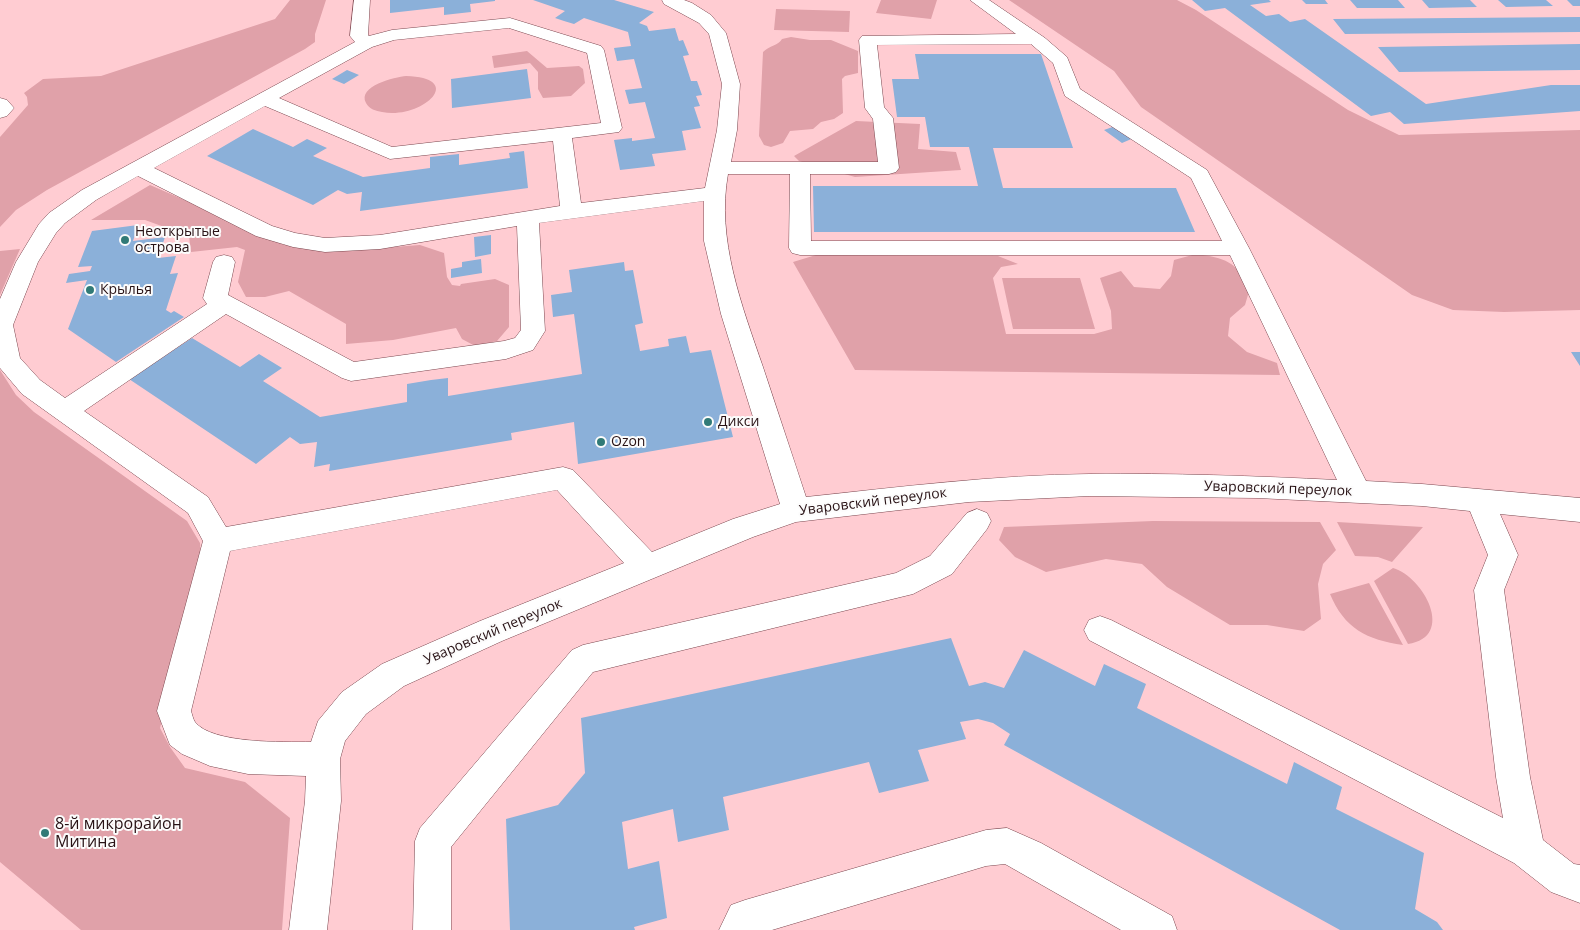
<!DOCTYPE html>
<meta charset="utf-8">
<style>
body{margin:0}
canvas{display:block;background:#ffccd2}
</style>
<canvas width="1580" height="930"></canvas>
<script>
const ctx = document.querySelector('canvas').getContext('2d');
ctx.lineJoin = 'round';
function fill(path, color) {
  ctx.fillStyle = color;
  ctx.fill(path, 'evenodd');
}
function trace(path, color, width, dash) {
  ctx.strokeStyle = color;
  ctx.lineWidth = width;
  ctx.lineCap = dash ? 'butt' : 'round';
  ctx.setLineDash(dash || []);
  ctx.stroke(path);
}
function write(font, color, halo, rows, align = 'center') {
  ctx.font = font + ' "Open Sans",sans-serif';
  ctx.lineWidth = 4;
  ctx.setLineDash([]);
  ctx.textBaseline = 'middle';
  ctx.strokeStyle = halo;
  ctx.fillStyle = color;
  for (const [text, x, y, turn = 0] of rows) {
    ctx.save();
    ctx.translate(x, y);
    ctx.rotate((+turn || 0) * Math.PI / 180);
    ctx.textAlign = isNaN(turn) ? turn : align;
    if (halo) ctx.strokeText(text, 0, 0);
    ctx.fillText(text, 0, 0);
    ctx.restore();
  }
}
const green = new Path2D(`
 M290,0h36l-11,34v8l-10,7 -258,141 -31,20 -16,17v-90l28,-32 -1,-8 -3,-4 19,-14 58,-3 174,-57z
 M881,0h56l-6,19 -55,-6z
 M1009,0h168l19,10 152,100 51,25 181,-5v180l-76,2 -51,-2 -41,-15 -271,-188 -27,-36z
 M776,9l74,2 -1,21 -75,-2z
 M791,37l19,3h21l27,11v22l-13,3 -3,3 1,34 -9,6 -13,3 -8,7 -23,2 -7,12 -12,4 -7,-2 -5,-9 4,-84c6,-6 16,-7 19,-13z
 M527,51l20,17 32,-2 4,3 2,14 -14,13 -28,2 -5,-9v-17l-8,-9 -36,5 -2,-12z
 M406,76c62,2 15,44 -24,36 -6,-1 -13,-3 -16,-9 -9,-17 29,-26 40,-27z
 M856,121l64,3 -2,25 38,3 5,18 -106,7 -56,-16 -5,-5z
 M150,185l97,42 37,18 96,3 40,-3 24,8 3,24 5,8 8,1 1,-2 34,-5 14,6v42l-12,14 -22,5 -13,-7 -6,-11 -63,12 -47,4v-20l-57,-33 -24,6h-19l-8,-15 7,-32 -8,-3 -46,5 -2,-16 -44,-16h-54z
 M20,249l-20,46v-44z
 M1196,254c29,4 40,7 54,34l-5,17 -15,13 -2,18 19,16 30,11 3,12 -425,-5 -62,-108 23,-7 182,1 20,8 -17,3 -8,11 13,56h88l18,-5 -1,-18 -11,-33 21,-7 13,16 26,2 11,-13 3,-16z
 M1002,278h78l15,51h-82z
 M0,370l16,25 18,17 153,109 13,22 2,24 -42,161 10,19 15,21 60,14 45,36 -8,112h-201l-81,-68z
 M1153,521l167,1 16,28 -13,14 -5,20 3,35 -17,12 -37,-6h-37l-63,-38 -25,-23 -36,-5 -60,13 -31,-15 -16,-17 5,-13z
 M1337,522l86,5 -31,35 -14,-5 -23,-1z
 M1393,568c31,9 63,69 15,76l-34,-63z
 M1369,583l34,62c-36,-5 -59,-17 -73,-51z`);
const building = new Path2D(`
 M390,0h105v1l-25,3 1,8 -27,3v-8l-54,6z
 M533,0h81l40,12 -15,11 8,3 2,5 26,-3 4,13 4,-1 6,15 -6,1 8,25h6l5,14 -6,1 4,10 -6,1 7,21 -19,3 4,19 -34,4 3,12 -35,4 -6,-30 18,-2v3l23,-3 -10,-36 -16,2 -4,-14 17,-2 -8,-29 -17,2 -3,-13 17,-2 -3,-14 -44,-14 -10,6 -10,-3 -9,-3 10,-7z
 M1192,0h77l2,2 -21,3 16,11 13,-2 11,8 15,-3 121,85 125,-19h29v26l-176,13 -14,-12 -19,4 -146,-108 -20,3z
 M1302,0h23l3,4h-22z
 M1350,0h48l7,8h-48z
 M1422,0h48l7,7 -48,1z
 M1498,0h48l7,6 -47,1z
 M1567,0h13v6h-7z
 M1580,17v15l-235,2 -12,-15z
 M1580,44v26l-181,2 -21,-25z
 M915,54h126l32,94h-80l10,40h173l19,44h-381l-1,-46h165l-9,-39h-39l-5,-30h-28l-5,-38h27z
 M527,69l4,29 -79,10 -1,-29z
 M347,70l12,5 -15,9 -12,-5z
 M1118,125l18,12 -14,6 -18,-13z
 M253,129l40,18 14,-8 20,9 -14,8 50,21 67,-9v-11l29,-3v11l51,-7 -1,-5 15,-2 4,37 -168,23 2,-19 -15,2 -9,-4 -25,15 -106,-49z
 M138,225l-5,16 32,-4 -7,21 18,-2 -6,18 8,-1 -12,37 5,3 3,-2 10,6 -68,45 -48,-33 19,-49 -21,3 3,-9 21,-3 2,-5 -14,1 14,-36z
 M491,235v19l-16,3 -1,-20z
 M481,259l1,14 -31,5v-9l11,-2v-5z
 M624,262l1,9 8,-1 10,53 -8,2 5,26 29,-5 -1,-7 18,-3 4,17 21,-3 22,87 -155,27 -4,-42 -63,11 1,7 -183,31 1,-7 -16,3 3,-25 -17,2 -10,-7 -34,27 -127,-85 63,-41 48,29 19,-13 23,14 -19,13 57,36 87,-15v-18l24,-4 17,-2v18l134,-22 -8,-60 -21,3 -2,-22 21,-3 -3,-22z
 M1571,352h9v14z
 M951,638l18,48 16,-4 19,6 20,-38 71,36 9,-22 42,20 -9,24 150,76 7,-22 48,25 -6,22 88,44 -9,56 22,13 6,8h-103l-336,-185 6,-11 -17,-11 -15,-4 -18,3 6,17 -48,11 11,31 -50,12 -10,-31 -146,35 6,33 -51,12 -5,-33 -51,13 6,47 31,-8 8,57 -33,9 1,3h-125l-4,-111 52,-14 27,-32 -4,-55z`);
const minor = new Path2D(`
 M354,0h16l-2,35 1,1 23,-6 118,-12 91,28 3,4 18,78 -3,4 -47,6 9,65 124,-15 12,-58 5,-46 -13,-50 -10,-11 -35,-19 -2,-4h22l8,3 19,12 15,18 14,51 -3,46 -6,32h147l-5,-43 -8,-11 -6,-68 3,-4 154,-2 -46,-34h19l56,38 22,19 13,32 127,81 42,78 117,233 56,3 158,14v24l-80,-8 18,41 -14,35 26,187 13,63 31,24 6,1v38l-29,-11 -37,-29 -425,-223 -5,-10 5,-10 11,-4 11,4 392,198 -7,-41 -22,-187 14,-35 -18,-44 -48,-5 -165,-8 -168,-2 -120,6 -173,20 -43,15 -251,104 -98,45 -38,28 -21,27 -5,18 1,42 -14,129h-38l16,-129 1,-25 -58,-2 -38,-8 -28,-12 -12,-9 -2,-5 -11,-29 46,-170 -15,-28 -166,-119 -22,-26v-69l16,-37 23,-38 10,-11 33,-23 273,-148 -5,-6zM509,28l78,25 14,70 -209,24 -113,-49 93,-51 22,-7zM1031,44l22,19 12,33 126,82 31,63h-411l-1,-67h79l7,-2 3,-4 -6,-50 -9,-11 -7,-62zM265,106l125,53 163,-18 7,65 -180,29 -55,3 -30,-5 -23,-7 -118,-58zM728,174h62l-1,74 3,5 8,2h430l107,225c-82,-4 -165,-7 -247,-6 -95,1 -190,13 -284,23 -14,-43 -29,-87 -43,-130 -21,-61 -47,-128 -35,-193zM138,176l118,60 37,11 32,5 55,-3 137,-23 4,104 -6,8 -11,3 -150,21 -126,-67 7,-33 -3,-5 -8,-2 -8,2 -3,5 -10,36 4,6 -142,94 -25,-18 -20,-22 -7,-33 25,-63 18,-29 9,-10 31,-23zM704,201v40l17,73 59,190 -47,15 -81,33 -79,-82 -10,-3 -337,60 -18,-30 -124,-86 142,-97 116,64 9,3 155,-22 27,-9 12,-19 -6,-108zM557,490l67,73 -144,58 -98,43 -40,28 -24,29 -7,21c-27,0 -99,2 -116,-20 -2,-3 -3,-8 -4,-11l39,-160z
 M0,98l7,2 7,8 -7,8 -7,2z
 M977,509l10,4 4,8 -4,8 -35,45 -39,20 -320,78 -142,175v83h-38l2,-89 5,-13 152,-178 11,-5 313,-72 34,-17 37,-43z
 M1007,828l34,15 131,73 5,14h-56l-116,-66 -19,2 -214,64h-53l12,-25 14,-5 241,-70z`);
const markers = [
 [125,240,5,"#317a77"],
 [90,290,5,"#317a77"],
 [708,422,5,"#317a77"],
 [601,442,5,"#317a77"],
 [45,833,5,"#317a77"]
];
const poiNames = [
 ["Неоткрытые",135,232],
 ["острова",135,248],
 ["Крылья",100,290],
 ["Дикси",718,422],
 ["Ozon",611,442]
];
const streetNames = [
 ["Уваровский переулок",1278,489,2],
 ["Уваровский переулок",873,502,-7],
 ["Уваровский переулок",493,632,-23]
];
const nearPoinames = [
 ["8-й микрорайон",55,824],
 ["Митина",55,842]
];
fill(green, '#e0a1a9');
fill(building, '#8bb0d9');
trace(minor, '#7b474f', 1);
fill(minor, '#fff');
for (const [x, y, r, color] of markers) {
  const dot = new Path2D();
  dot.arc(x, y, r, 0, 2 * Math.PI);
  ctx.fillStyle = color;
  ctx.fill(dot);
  trace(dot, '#fcfcfc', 2);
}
write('14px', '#281215', '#fcfcfc', poiNames, 'left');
write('14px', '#281215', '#fcfcfc', streetNames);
write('16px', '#281215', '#fcfcfc', nearPoinames, 'left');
</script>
